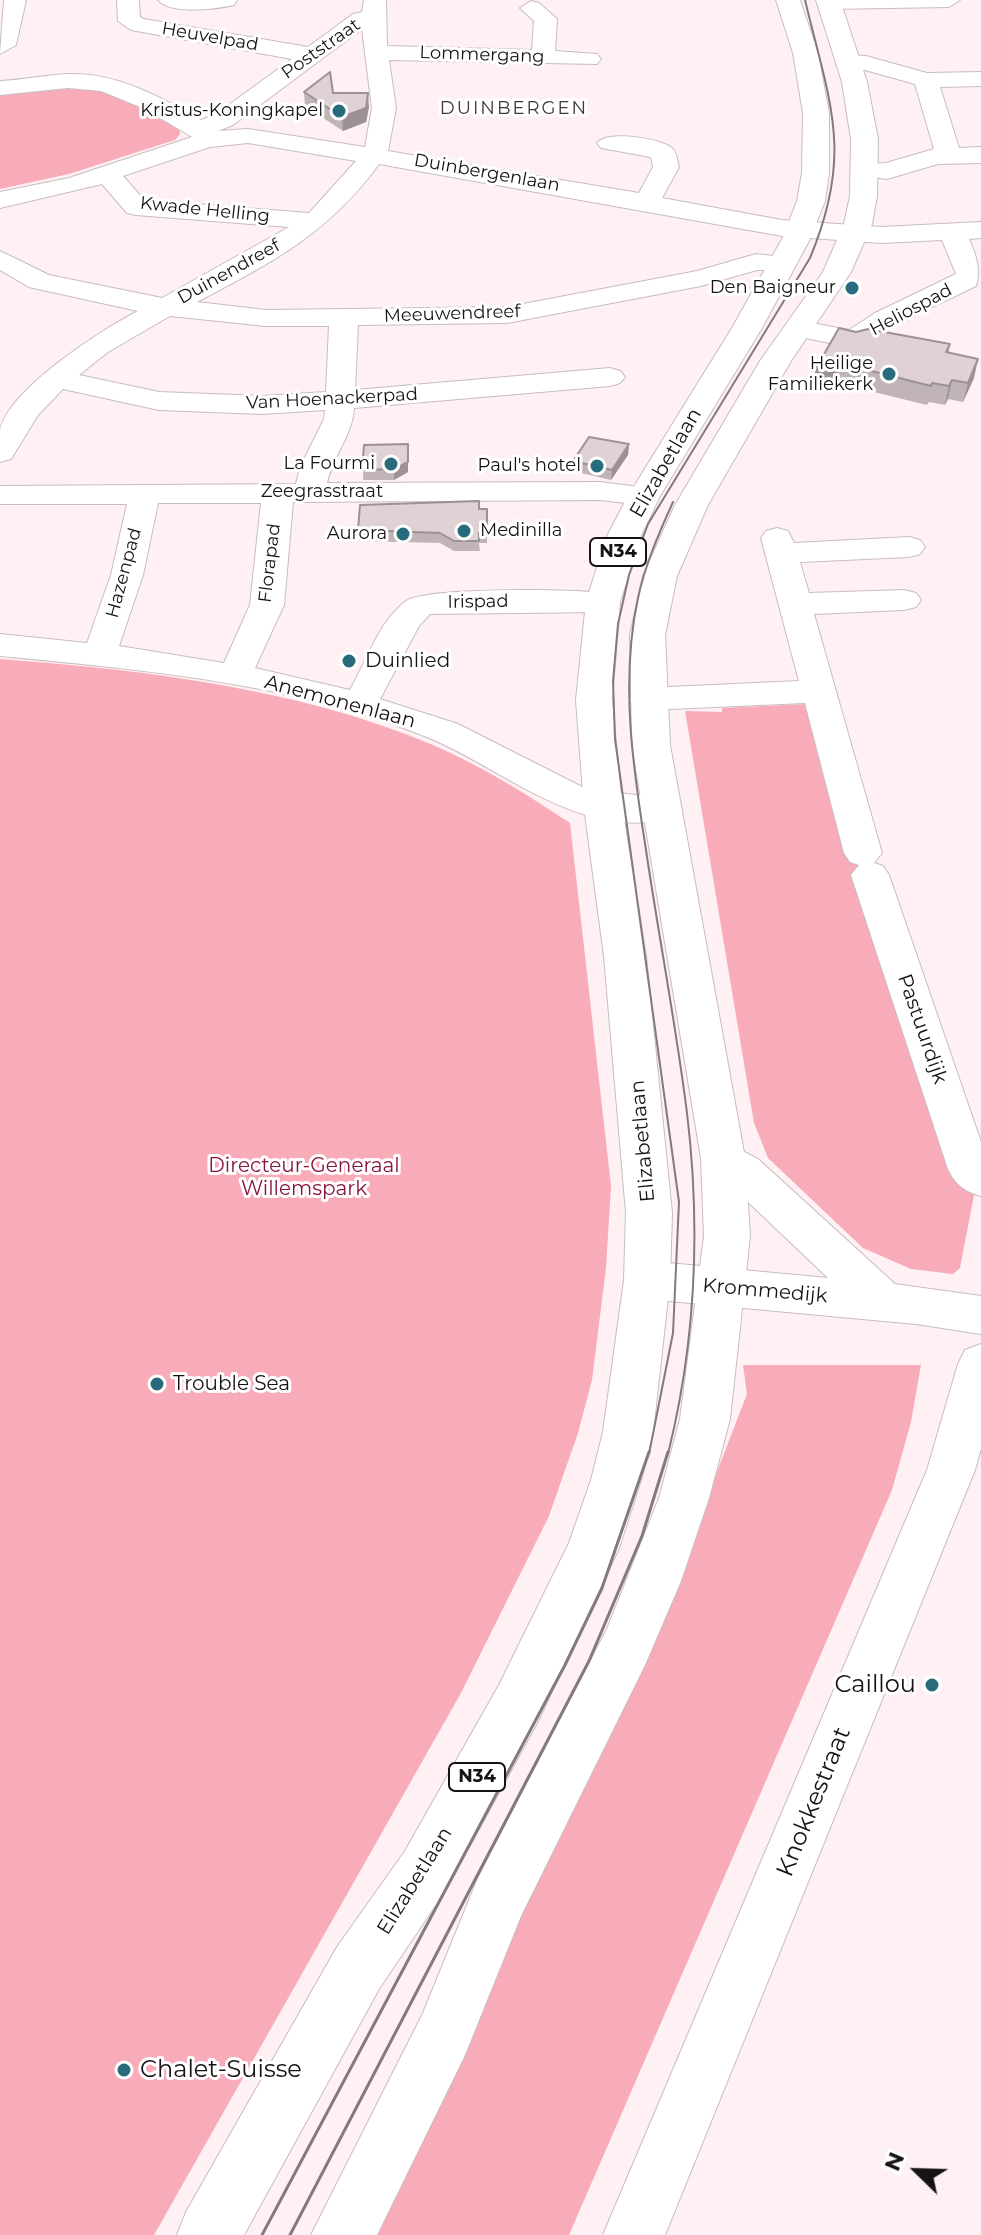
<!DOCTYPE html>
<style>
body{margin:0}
#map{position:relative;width:981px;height:2235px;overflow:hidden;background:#fff1f3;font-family:Montserrat,sans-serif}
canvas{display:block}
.north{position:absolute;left:877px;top:2131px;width:80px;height:80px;-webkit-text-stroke:6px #fff;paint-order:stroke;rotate:293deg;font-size:22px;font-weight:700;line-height:32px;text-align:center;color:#171213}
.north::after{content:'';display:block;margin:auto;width:28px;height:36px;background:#171213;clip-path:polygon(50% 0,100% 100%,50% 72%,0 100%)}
</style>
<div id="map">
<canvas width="981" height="2235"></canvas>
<div class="north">N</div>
</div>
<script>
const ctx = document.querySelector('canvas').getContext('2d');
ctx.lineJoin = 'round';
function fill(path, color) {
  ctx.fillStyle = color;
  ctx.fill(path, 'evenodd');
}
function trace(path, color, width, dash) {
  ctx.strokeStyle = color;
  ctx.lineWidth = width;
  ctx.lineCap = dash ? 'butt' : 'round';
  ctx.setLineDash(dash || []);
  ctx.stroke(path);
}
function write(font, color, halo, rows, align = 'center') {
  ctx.font = font + ' Montserrat,sans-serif';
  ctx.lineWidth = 6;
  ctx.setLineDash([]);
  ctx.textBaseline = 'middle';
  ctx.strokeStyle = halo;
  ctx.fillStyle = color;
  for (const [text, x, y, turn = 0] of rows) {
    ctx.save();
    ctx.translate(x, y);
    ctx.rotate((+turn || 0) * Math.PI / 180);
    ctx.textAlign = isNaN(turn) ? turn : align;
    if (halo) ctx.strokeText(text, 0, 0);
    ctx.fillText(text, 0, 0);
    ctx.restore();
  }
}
const green = new Path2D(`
 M71,87l44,6 64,34 1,7 -5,6 -106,34 -69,15v-96z
 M0,659c145,11 298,29 433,86 49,21 93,49 137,78l41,363 -5,82 -14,112 -14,53 -29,83 -88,177 -307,542h-154z
 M808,704l150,475 16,16 -14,73 -7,6 -42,-5 -48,-21 -95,-90 -14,-35 -69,-412 37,1v-4z
 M743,1365h178l-10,57 -19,68 -323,745h-212l334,-696 56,-145z`);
const minor = new Path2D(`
 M4,0h22l-10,45 -16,9z
 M117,0h22l1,17 4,2 164,28 45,-33 9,-2 2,-12h22l1,46 145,4 2,-29 -14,-13 11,-7 8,2 18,16 -2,32 42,3 4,5 -4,5 -208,-4 7,48 -8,43 251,42 14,-26 -2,-10 -50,-9 -4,-5c10,-13 63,-5 75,5 5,4 5,13 7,19l-17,31 120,22 99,7 100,-5v16l-12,1c7,16 12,30 7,47l-81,39 -31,20 -10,3 -63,-13 -4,-6 4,-6 10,-2 48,9 26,-17 81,-39 -14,-34 -61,3 -99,-7 -403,-72c-51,70 -108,99 -182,138l69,8 241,-3 190,-36 59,-17 35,4 4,6 -4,6h-34l-56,16 -194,37 -149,2 -3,65 255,-22 10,3 5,6 -5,6 -10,3 -256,22c-1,26 -22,50 -27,75l273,-1 55,7 5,7 -5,7 -11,2 -44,-5 -307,2 -9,103 -29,63 95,22c16,-28 29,-69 56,-89 19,-14 182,-13 209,-6l5,7 -5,7 -12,3 -173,2 -11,12 -39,73 78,25 130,66 88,9 5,9 -5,9c-91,26 -165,-43 -242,-77 -135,-57 -290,-70 -434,-84v-22l87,9 24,-68 16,-71h-127v-18l296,-2 4,-17 24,-48 1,-9 -63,4 -103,-4 -96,-21 -25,26 -27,44 -11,3c0,-10 0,-21 0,-31 7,-41 103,-102 138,-120l-109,-24 -29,-17v-19l49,24 113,23 127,-71 -153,-12 -9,-2 -25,-29 -102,24v-16l69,-14 123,-41 -47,-28 -44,-18 -33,-3 -68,7v-14c23,-1 45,-6 68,-7 49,-2 92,23 133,46l14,-5 77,-56 -161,-29 -13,-9zM362,29l10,79 -7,39 -117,-18 -30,2 15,-6zM248,143l108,18 -47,52 -165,-13 -21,-24 87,-29zM170,316l96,10h63l-3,66 -64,4 -103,-4 -80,-17 29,-23zM158,503h103l-11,102 -26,58 -105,-17 24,-71z
 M158,0h79l-3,5c-17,4 -64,10 -76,-5z
 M819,0h141l-11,7 -120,2 -8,-2z
 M847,55l19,1 61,17 54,-1v14l-41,1 19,61 22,-1v16l-43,1 -51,15 -30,-4 -4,-5 4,-5 29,-2 48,-14 -19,-65 -50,-14 -26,-3 -4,-5 4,-5z
 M777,528l11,3 6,12 115,-6 11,3 5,7 -5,7 -11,3 -109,5 9,31 95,-3 12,3 5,7 -5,7 -12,3 -90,4 68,239 -8,10 9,3 6,9 92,267v54c-17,-5 -25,-11 -33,-27l-97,-294 8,-10 -9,-3 -6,-9 -39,-150 -158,7 -12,-3 -5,-8 5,-8 12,-3 152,-7 -38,-143 5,-7z
 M723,1141l35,18 137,125 86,12v38l-65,-10 -269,-25 -16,-6 -6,-13 6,-13 16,-6 181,17 -100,-95 -20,-13 -6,-12 6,-12z
 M981,1344v104l-6,22 -310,765h-62l324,-765 31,-106 7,-14z`);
const major = new Path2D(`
 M776,0h24l18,53 11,60v60l-4,28 -15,38 -48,89 -102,168 -20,42 -20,64 -8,98 10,107 24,149 26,257 -2,67 -17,152 -12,48 -22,68 -82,175 -92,168 -66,98 -135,246h-67l9,-23 151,-265 68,-96 94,-166 70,-142 22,-63 12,-48 21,-152 2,-67 -22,-257 -20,-149 -8,-107 10,-98 20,-64 22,-42 104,-168 50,-89 15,-38 5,-28 1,-60 -10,-60z
 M816,0h24l27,82 11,57 -1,57 -5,28 -21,48 -60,89 -83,144 -31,71 -12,59 5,110 75,413 5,78 -20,183 -21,79 -28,83 -36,84 -124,251 -56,139 -88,180h-66l112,-222 55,-135 129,-249 52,-131 21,-79 24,-183 -3,-78 -69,-413 -2,-110 13,-59 32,-71 85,-144 63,-89 21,-48 6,-28 1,-57 -9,-57z`);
const tramFar1 = new Path2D(`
 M649,1454l24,-121 6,-131 -64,-463 -2,-58 5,-57 11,-49 19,-51 162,-266c44,-105 20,-154 -5,-258
 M668,1454c28,-113 33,-225 19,-341 -11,-88 -28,-175 -41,-263 -13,-82 -26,-169 -8,-252 7,-33 21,-65 35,-96`);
const tram = new Path2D(`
 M262,2235l303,-570 37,-77 47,-136
 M290,2235l299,-574 53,-125 26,-84`);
const wall = new Path2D(`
 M304,92l29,1 36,14 -3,15 -23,9 -38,-25z
 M856,332l94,12 -1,9 25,25 -11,24 -15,-3 -3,6 -16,-3 -2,3 -90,-22 -24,6z
 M629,444l-1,11 -17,25 -38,-9v-10z
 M364,445l44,27 -14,8h-31z
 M479,509h8v34h-8l1,8h-26l-14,-8 -81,-2 -1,-11z`);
const shadedWall = new Path2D(`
 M368,93l1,14 -3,15 -23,9 -1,-14z
 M978,359l-4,19 -11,24 5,-19z
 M840,363l-3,20 -24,6 2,-19z
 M952,380l-4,19 -3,6 4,-19z
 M408,444v28l-14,8v-11z
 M629,444l-1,11 -17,25 1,-10z`);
const building = new Path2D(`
 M330,72l3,21h35l-2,15 -24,9 -38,-25z
 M839,328l17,4 12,-3 82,15 -4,8 32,7 -10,24 -16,-3 -3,6 -17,-3 -1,3 -91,-23 -25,7z
 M589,437l40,7 -17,26 -39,-9z
 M408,444v18l-14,7 -32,1 2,-25z
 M479,501v8h8v24h-8v8h-25l-14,-8 -82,-3 2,-25z`);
const markers = [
 [339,111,8,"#276b7c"],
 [852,288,8,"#276b7c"],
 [889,374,8,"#276b7c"],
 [391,464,8,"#276b7c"],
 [597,466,8,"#276b7c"],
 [464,531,8,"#276b7c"],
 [403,534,8,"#276b7c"],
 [349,661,8,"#276b7c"],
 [157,1384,8,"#276b7c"],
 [932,1685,8,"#276b7c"],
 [124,2070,8,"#276b7c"]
];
const farStreetnames = [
 ["Heuvelpad",210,37,10],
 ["Poststraat",321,49,-35],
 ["Lommergang",482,55,2],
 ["Duinbergenlaan",487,173,10],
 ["Kwade Helling",205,210,6],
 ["Duinendreef",229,272,-29],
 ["Heliospad",911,310,-28],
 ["Meeuwendreef",452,314,-2],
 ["Van Hoenackerpad",332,399,-3],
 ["Zeegrasstraat",322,492],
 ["Florapad",270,563,-83],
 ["Hazenpad",124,573,-75],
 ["Irispad",478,602,-1]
];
const farNeighbourhoodnames = [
 ["DUINBERGEN",514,109]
];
const farPoinames = [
 ["Kristus-Koningkapel",323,111],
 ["Den Baigneur",836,288],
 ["Heilige",873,364],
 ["Familiekerk",873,385],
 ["La Fourmi",375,464],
 ["Paul's hotel",581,466],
 ["Medinilla",480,531,"left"],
 ["Aurora",387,534]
];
const shields = [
 [618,552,56],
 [477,1777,56]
];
const shieldNames = [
 ["N34",618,552],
 ["N34",477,1777]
];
const streetNames = [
 ["Elizabetlaan",666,463,-60],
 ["Anemonenlaan",340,702,15],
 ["Pastuurdijk",922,1029,71],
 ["Elizabetlaan",643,1141,-95],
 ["Krommedijk",765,1291,5],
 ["Elizabetlaan",415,1881,-58]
];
const poiNames = [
 ["Duinlied",365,661],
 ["Trouble Sea",173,1384]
];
const parkNames = [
 ["Directeur-Generaal",304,1166],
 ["Willemspark",304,1189]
];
const nearPoinames = [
 ["Caillou",916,1685],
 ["Chalet-Suisse",140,2070,"left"]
];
const nearStreetnames = [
 ["Knokkestraat",814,1802,-68]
];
fill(green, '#f8acba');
trace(minor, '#c9bcbe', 2);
trace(major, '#c9bcbe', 2);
fill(minor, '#fff');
fill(major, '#fff');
trace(tramFar1, '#847a7c', 2);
trace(tram, '#847a7c', 3);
fill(wall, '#c0b4b6');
fill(shadedWall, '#9c9294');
fill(building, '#dfd1d4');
trace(building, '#9c9294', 2);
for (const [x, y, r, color] of markers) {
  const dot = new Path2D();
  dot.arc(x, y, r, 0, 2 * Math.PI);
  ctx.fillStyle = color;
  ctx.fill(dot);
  trace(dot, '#fff', 3);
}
write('18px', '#171213', '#fff', farStreetnames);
ctx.letterSpacing = '2px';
write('18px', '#413738', '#fff', farNeighbourhoodnames);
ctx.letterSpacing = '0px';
write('18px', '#171213', '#fff', farPoinames, 'right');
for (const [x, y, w] of shields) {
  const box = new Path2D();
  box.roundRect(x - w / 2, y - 14, w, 28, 6);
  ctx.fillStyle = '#fff';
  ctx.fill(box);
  trace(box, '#171213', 2);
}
write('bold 18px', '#171213', null, shieldNames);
write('20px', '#171213', '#fff', streetNames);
write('20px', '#171213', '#fff', poiNames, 'left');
write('20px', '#87153d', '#fff', parkNames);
write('24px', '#171213', '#fff', nearPoinames, 'right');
write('24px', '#171213', '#fff', nearStreetnames);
</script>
